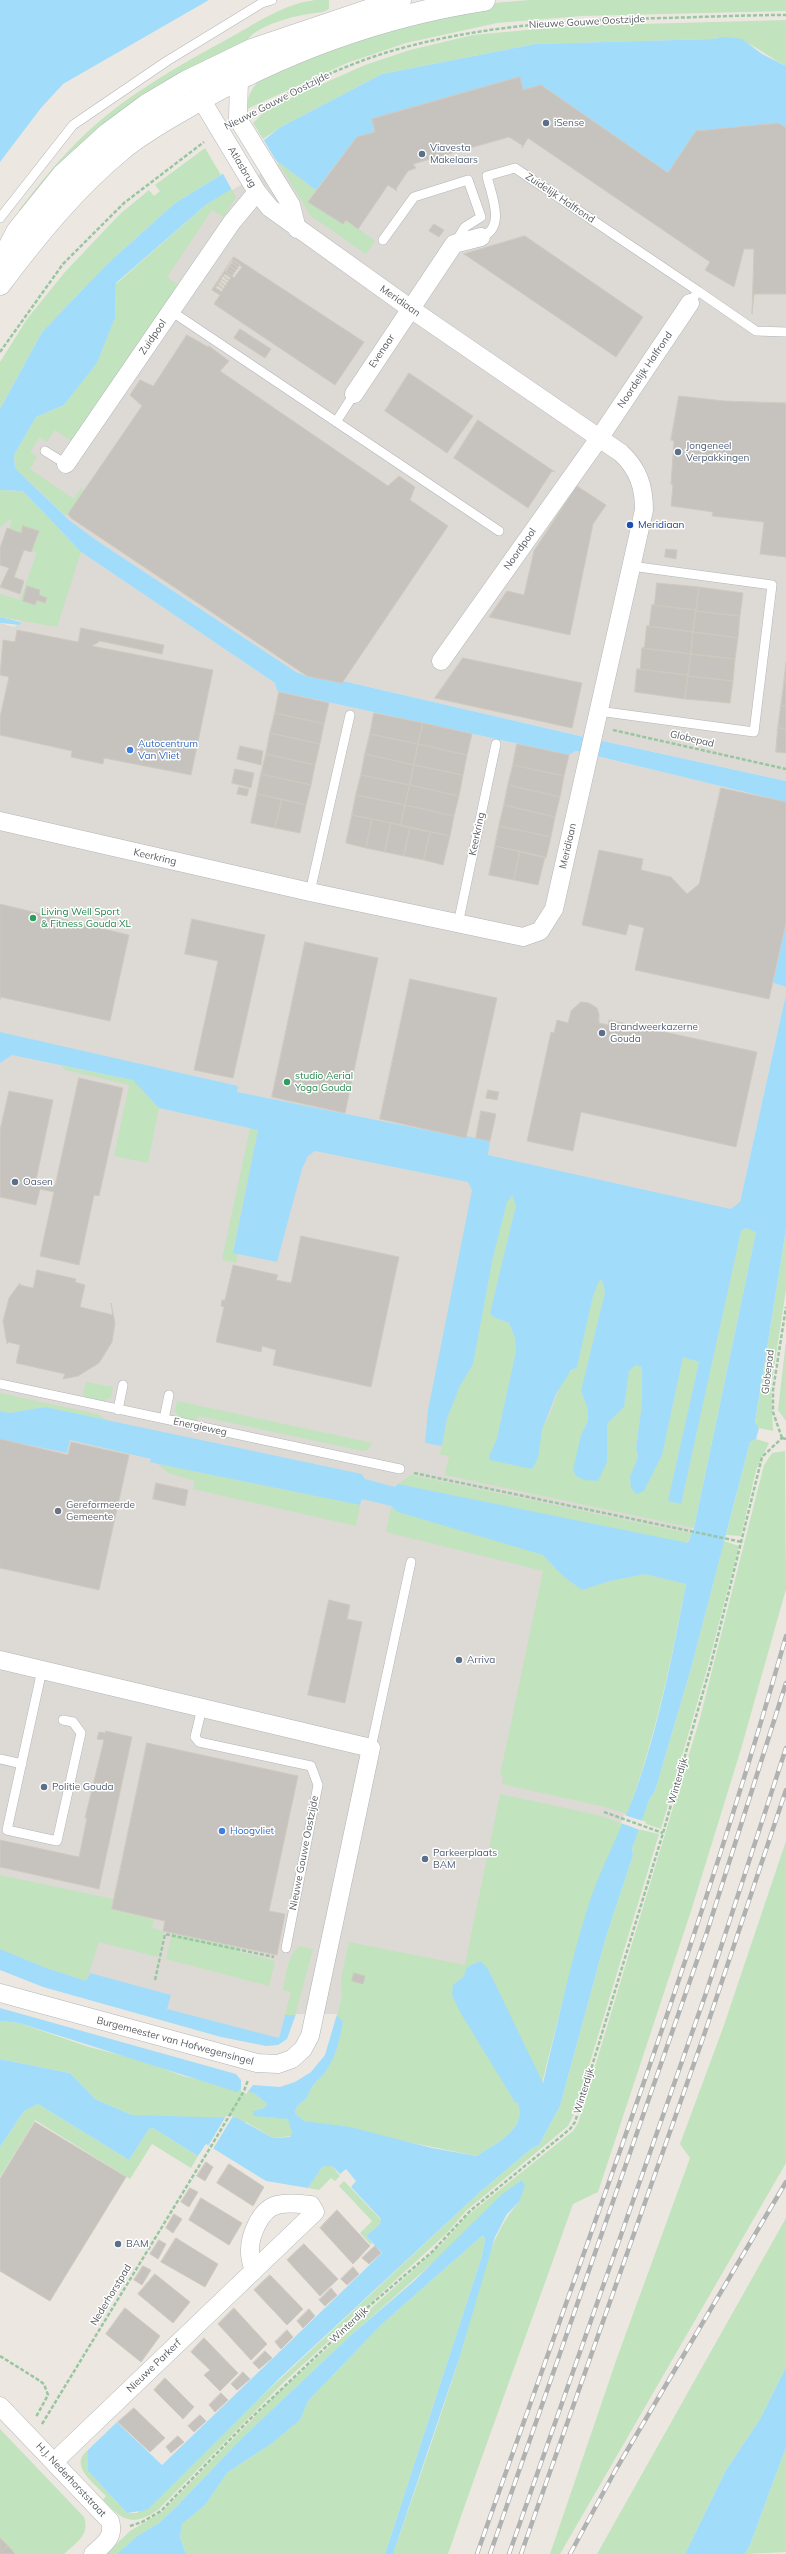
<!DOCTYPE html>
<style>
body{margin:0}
canvas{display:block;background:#ece8e1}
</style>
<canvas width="786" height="2554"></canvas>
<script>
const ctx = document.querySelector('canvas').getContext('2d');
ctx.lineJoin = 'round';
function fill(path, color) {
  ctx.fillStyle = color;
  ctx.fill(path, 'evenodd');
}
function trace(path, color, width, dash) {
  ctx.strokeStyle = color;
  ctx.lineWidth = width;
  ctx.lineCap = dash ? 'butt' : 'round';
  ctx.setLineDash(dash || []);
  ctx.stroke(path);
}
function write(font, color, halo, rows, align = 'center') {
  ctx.font = font + ' Mulish,sans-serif';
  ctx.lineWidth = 3;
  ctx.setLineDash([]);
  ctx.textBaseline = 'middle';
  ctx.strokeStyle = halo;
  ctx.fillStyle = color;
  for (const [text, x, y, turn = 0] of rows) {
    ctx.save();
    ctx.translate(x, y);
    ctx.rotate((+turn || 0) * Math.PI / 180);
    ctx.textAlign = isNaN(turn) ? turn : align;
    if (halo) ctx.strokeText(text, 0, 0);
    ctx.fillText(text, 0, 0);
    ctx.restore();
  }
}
const industrial = new Path2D(`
 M520,77l21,8 62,43 93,3 83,-8 7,5v653l-206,-45 -237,-55 -36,-5 -11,-4 -197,-130 -30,-22 -54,-52 82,-105 18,-45 114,-128 48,-29 95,-42z
 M0,490l81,62 194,131 2,8 292,64 7,-4 210,51v120l-13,61 13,4v7l-46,208 16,30 -119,554 -116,328 -521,-153v-1338l14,4 7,-6 -21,-4z`);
const green = new Path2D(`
 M315,0h14v9l-6,3c-22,2 -70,12 -79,33l-48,23 -172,147 -5,-5c18,-23 36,-46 57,-67 44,-45 102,-77 157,-107 27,-15 51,-32 82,-36z
 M530,0h256v11l-204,5 -85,7 -91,20 -59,20 -100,46c-1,-15 9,-27 20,-36l110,-42 116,-28z
 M786,20v46c-27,-14 -42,-33 -74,-27l-177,5 -153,30 -103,54 -16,11 -10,-16 15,-15 97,-43 45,-15 63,-15 96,-9z
 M205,148l16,27 -46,28 -69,62 -64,67 -42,77v-47l27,-43 38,-47 55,-58 29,-24 5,6 6,-5 -5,-6z
 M277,161l39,29 -7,12 34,22 3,-4 29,21 -9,13 -55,-38z
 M231,188l5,9 -12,20 -12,-7 -45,67 11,8 -104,158 -19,-13 -8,12 -7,-5 -10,15 7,5 -7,12 44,30 7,-11 3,2 -18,26 -51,-48 -1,-13 22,-38 28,-12 33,-42 18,-45 1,-34 91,-80z
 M0,490l23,1 58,61 -24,75 -57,-10v-23l20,6 17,-48h-6l8,-20 -16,-6 -2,7 -12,-4 3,-8 -3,-1 -9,7z
 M62,1066l71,14 26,28 -11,55 -34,-7 15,-71 -64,-15z
 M250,1128l8,2 -25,122 5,2 -2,9 -14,-3z
 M512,1195l4,10 -26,108 3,4 16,6 6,15 1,13 -19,87 -8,19 43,12c6,-13 7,-25 10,-38 1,-6 6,-12 8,-17 7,-16 10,-37 27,-47l16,-71 6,-15 3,-1 3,12 -24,99 7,18v12l-7,14 26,-11 17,-17 5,-36 5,-6 8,2v37l-6,43 2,10 -8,20 14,14 18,-36 21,-98 16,5 -31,139 13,3 60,-273 4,-3 11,4 -62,296 -249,-53 4,-19 -9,-1 7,-37 13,-32 13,-22 20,-107 14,-55z
 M786,1229v61l-15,97 2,44 -14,-3 -4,-4z
 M786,1341v80l-8,-11z
 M86,1382l27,5 -2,10 -7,5 -19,-5 -2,-3z
 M0,1393l97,21 12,7 -64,-14 -35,6 -10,-2z
 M177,1401l196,42 -6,7 -4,1 -164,-35 -4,5 -14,-2 -6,-7z
 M756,1439l13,4 -13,27 -15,66 -15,-1 24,-93z
 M785,1451l1,138 -45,160 -50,162 -93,281 -25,12c-41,117 -85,233 -125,350h-55c23,-66 46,-132 67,-198 15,-48 25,-118 59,-154l-18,-7 -47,49 -104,92 -108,102 -65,68 -18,17 -22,13 -20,18h-11l24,-23 32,-19 113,-116 167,-152 25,-28 106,-85 5,-8 122,-405 64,-253 8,-12z
 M158,1464l202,41 -4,21 -163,-37 2,-8 -27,-8z
 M411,1475l276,58h6l-7,10 -288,-59z
 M391,1508l152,47 20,21 19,14 28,-9 35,-7 41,10c-15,78 -31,156 -59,230l-22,-7 -103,-23 1,-8 -3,-1 43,-204 -157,-39z
 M724,1541l15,5 -32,123 -46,160 -15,-5v-2l-5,-2 8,-20 6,-9 37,-126z
 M500,1794l102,22 21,8c-41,82 -58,171 -81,259l-54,-114 -7,-8c-9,3 -15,5 -17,15l-6,4 60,123c9,27 -22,40 -41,53l-173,-35 -9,-8 2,-7 10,-8 2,-7 18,-22 16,-48 -6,-5 5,-21 -1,-16 8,-37 116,23z
 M638,1829l21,5 -84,278 -7,14 -101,84 -21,24 -162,148 -126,128c-26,17 -35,11 -55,-10l3,-4c-12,-13 -38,-31 -18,-46v21l39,42h10l343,-321 52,-44 7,-3 21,-39 46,-169 27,-82 -1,-6z
 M786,1841v322l-226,391h-10l67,-196 73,-200 -10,-14 43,-116z
 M0,1875l113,24 -1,11 42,9 -2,8 12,5 -6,25 -59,-15 -13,39 -40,-13 -46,-19z
 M172,1933l66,15 -1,3 38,10 -6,25 -103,-27z
 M299,1946l14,3 -18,67 -10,-1 6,-23 -8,-2c3,-15 4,-33 16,-44z
 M0,2021l19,2 70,24 54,14 40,15 57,13 15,5 12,10 -3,4 -11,3 18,7 11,-1 9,4 1,15 -19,2 -27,-16 -114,-7 -37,-16 -25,-26 -70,-14z
 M38,2104l91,56 20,-31 4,-1 45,28 -7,12 -39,-24 -22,35 -95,-59 -35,57v-30l24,-36z
 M323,2166h9l8,10 -5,5 -4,-3 -12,12 -11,-2z
 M344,2181l37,39 -1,4 -14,12 6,7 -1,2 -11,-12 12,-12 -33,-35z
 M786,2218v149l-26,52 -34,51 -39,80 -2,4h-88z
 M483,2235l2,4 -3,17 -97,298h-199l-6,-19 2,-11 23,-19 23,-33 43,-28 29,-24 8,-19 74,-77z
 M0,2429l84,88c6,18 -7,25 -20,37h-49l-15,-16z
 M786,2447v105l-41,2 5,-9z`);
const water = new Path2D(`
 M0,0h209l-146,84 -22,24 -41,54z
 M725,37l17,2 20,15 24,12v62l-7,-5 -83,8 -28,42 -127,-88 -18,5 -3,-13 -148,42 3,13 -18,5 -41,53 -39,-29 -70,43 -91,79 -1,35 -18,45 -33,42 -28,12 -22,38 1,13 54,52 30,22 197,130 11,4 36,5 237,55 206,45v21l-210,-51 -7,4 -292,-64 -2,-8 -194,-131 -58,-61 -23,-1v-81l42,-77 64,-67 69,-62 46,-28 58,-47 103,-54 153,-30 177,-5z
 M0,617l21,5 -1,3 -20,-2z
 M786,922v65l-13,-4z
 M786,994v235l-31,194 4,5 -3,11 -6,3 -58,223 -37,126 -6,9 -17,49 1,6 -27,82 -46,169 -21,39 -7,3 -52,44 -196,182 -137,136 -20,3 -39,-42v-21l29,-28 45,43 220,-212 -16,-17 14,-12 1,-5 -30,-32 5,-6 -10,-12 -6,5 -8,-8h-9l-15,22 -42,-7 -60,-37 -8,12 -45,-28 -4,1 -20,31 -91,-56 -14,7 -24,36v-88l70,14 25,26 37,16 105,3 36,20 17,-1 2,-4 -4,-14 -35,-3v-5l11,-3 3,-4 -12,-10 -15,-5 -3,3 -218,-69 -19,-2v-72l46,19 40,13 4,-8 81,22 -4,14 112,29 6,-23 52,1 6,5c-3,17 -6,32 -15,47 -7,11 -18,17 -21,30l-10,8 -2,7 9,8 46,6 82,21 45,8c19,-13 50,-26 41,-53l-3,-1 -55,-90 -8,-17 1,-10 11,-9 2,-7 5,-4 10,-4 7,8 55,114c14,-57 26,-115 43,-170 13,-44 36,-83 51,-126 23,-66 36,-135 49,-203l-41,-10 -35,7 -28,9 -19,-14 -20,-21 -145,-43 -7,-6 -29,-7 -2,6 -202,-41 -8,-2 1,-3 -81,-19 -3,13 -67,-14v-28l10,2 35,-6 317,67 3,5 30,8 3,-3 290,59 6,-15 62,-296 -10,-4 -5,3 -60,273 -13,-3 31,-139 -16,-5 -21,98 -18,36 -8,3 -5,-6 -1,-11 8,-20 -2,-10 6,-43v-37l-7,-2 -6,6 -5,36 -17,17v38l-9,19 -14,-1 -8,-4 -3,-6 8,-35 7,-14v-12l-7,-18 24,-99 -3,-12 -3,1 -6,15 -16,71 -6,3 -15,24 -14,36 -4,28 -6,11 -42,-9 -1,-3 8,-19 19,-87 -1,-13 -6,-15 -16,-6 -3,-4 26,-108 -4,-10 -5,7 -14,55 -20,107 -13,22 -13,32 -5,28 -17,-3 3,-33 44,-220 -4,-8 -153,-31 -7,5 -6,13 -25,93 -44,-9 25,-123 -99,-22 -26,-28 -121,-25 -12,8v-31l238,54 -1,6 229,46 1,-2 23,5 -2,14 243,54 9,-7z
 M522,2180l3,6 -6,16 -12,12 -12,23 -35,119 -67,198h-8l97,-298 3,-17 -2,-4 -101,89 -74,77 -8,19 -29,24 -43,28 -23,33 -23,19 -2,12 6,18h-69l20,-18 22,-13 18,-17 65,-68 108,-102 64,-55 87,-86z
 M786,2367v80l-36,98 -5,9h-60l41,-84 34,-51z`);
const pier = new Path2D(`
 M262,137l16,27 -46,26 -10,-18z
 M624,1815l19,6 -3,9 -19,-7z
 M0,1970l43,17 178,50 45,9 12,-1 9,-6 9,-25h41l-12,41 -14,17 -16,10 -15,5 -27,-2 -7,9 -5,-3v-11l-5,-6 -236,-66z
 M226,2116h7l-20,33 -5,-3z`);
const building = new Path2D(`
 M520,77l3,13 18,-5 127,88 28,-42 83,-8 7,5v166h-32l-2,20 2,-65h-10l-10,38 -29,-17 5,-8 -182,-124 -6,10v-3l-13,-8 -96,27 3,4 -8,3 -12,18 1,2 -9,-6 -30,44 -12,-9 -3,4 -35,-22 49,-65 18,-5 -3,-13z
 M434,224l10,6 -5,7 -10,-6z
 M525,236l118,81 -27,40 -152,-103z
 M234,257l130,85 -29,43 -121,-81 6,-9 -8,-5zM234,260l6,5 -2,2 -6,-4zM232,263l6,5 -2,2 -6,-4zM230,266l6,5 -2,2 -6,-4zM228,269l6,4 -2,3 -6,-4zM225,274l6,4 -2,2 -6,-4zM223,276l6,5 -2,2 -6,-4zM221,279l6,4 -1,3 -6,-4zM219,282l6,4 -1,3 -6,-5zM217,285l6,4 -1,3 -6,-4z
 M232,260l10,7 -8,11 -9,-7z
 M240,329l31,20 -6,9 -31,-20z
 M187,335l21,12 1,-1 20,15 -9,10 168,115 11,-10 16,11 -5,13 38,26 -106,157 -35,-7 -236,-158 -3,-4 74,-108 -12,-11 10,-15 13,6z
 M409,373l64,43 -26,37 -62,-42z
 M679,396l45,5 62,2v154l-26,-3 4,-32 -52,-6 1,-4 -42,-6 2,-21 -2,-1 3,-43 -3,-1z
 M478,420l77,52 -3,-1 -24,37 -74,-50z
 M577,486l29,19 -13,19 -23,111 -81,-18 18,-26 17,4 10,-44z
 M23,526l16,5 -8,21 -7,-2 -10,27 10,4 -4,13 -20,-7 9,-19 -9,-3v-17l7,-20 14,5z
 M666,549l11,1 -1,9 -11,-2z
 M657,583l42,4 -3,23 -44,-5h2z
 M27,586l13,4 -1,5 8,3 -2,5 -8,-3 -2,5 -12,-4z
 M699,587l44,6 -3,23 -44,-5z
 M652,605l44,5 -3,22 -46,-6h2z
 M696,611l44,5 -2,22 -45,-6z
 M647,626l46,6 -2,22 -49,-6h2z
 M81,628l83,17 -2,9 -62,-13 -8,5 121,24 -22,105 -87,-17 -1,6 -32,-7 1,-6 -72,-16v-18l9,-40 -9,-2 3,-35 12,2 2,-12 61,12z
 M693,632l45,6 -3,21 -44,-5z
 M642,648l49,6 -3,21 -51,-6h3z
 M691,654l44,5 -2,22 -45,-5z
 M463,658l119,25 -10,45 -137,-30z
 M786,663v20h-2z
 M637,669l51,6 -3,24 -50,-7z
 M688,676l45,5 -3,22 -45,-4z
 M784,683h2v23h-5z
 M279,692l50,11 -5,21 -49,-11z
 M781,706h5v23l-8,-1z
 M275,713l49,11 -4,20 -50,-11z
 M374,713l49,10 -5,21 -48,-10z
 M423,723l49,11 -5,21 -49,-11z
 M778,728l8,1v24l-10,-1z
 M270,733l50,11 -5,21 -49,-11z
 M370,734l48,10 -4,21 -49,-11z
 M418,744l49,11 -4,20 -49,-10z
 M517,744l52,11 -5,21 -51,-11z
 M240,746l23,5 -2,14 -24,-6z
 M266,754l49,11 -4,20 -50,-11z
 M365,754l49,11 -4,20 -49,-10z
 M414,765l49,10 -4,21 -49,-11z
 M513,765l51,11 -4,21 -52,-12z
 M235,769l19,4 -3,15 -19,-5z
 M261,774l50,11 -5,20 -49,-11z
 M361,775l49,10 -5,20 -49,-10z
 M410,785l49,11 -5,20 -49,-11z
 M508,785l52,12 -5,20 -51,-12z
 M239,787l10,2 -2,7 -10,-2z
 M721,788l65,14v120l-17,77 -134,-29 9,-42 -15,-4 -3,11 -44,-10 17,-75 44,9 -2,11 30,7 16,17 12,-10z
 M257,794l25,5 -7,29 -24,-5z
 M356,795l49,10 -4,20 -49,-10z
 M282,799l24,6 -6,28 -25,-5z
 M405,805l49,11 -4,20 -49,-11z
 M504,805l51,12 -4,20 -52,-11z
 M352,815l20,4 -6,29 -20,-5z
 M372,819l19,4 -6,29 -19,-4z
 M391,823l19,5 -6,28 -19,-4z
 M499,826l52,11 -5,21 -51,-12z
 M410,828l20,4 -6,28 -20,-4z
 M430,832l20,4 -7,29 -19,-5z
 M495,846l25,5 -6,29 -25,-5z
 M520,851l25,6 -7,28 -24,-5z
 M0,904l129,31 -19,86 -110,-24v3z
 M192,919l73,16 -32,143 -39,-8 24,-109 -33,-7z
 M305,942l73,16 -33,155 -73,-16z
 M410,979l87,19 -31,140 -86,-19z
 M581,1002l8,1 8,5 2,6v9l9,2 1,-5 148,32 -21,95 -155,-35 -8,39 -46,-10 24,-109 3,1 3,-13 11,3 3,-12z
 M79,1078l44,10 -24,108 -5,-1 -15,70 -39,-9 14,-64 -14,-3 -4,16 -36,-8v-67l9,-39 44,9 -17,80 19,5z
 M488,1090l11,2 -2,8 -11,-2z
 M481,1111l15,3 -6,27 -14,-3z
 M301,1236l98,21 -28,130 -98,-22 3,-15 -14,-4 -1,6 -45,-10 8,-35 -3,-1 1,-6h3l8,-35 45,10 -2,5 15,3z
 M37,1270l39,9 -1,3 10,3 -5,22 33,8 -2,-12 4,20 -3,19 -13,21 -21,13 -15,3 2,-5 -49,-11 4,-18 -12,-3 -1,2 -4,-23 6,-23 11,-15v2l13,3z
 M0,1439l68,16 3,-13 58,13 -30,135 -99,-22z
 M156,1483l32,7 -3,16 -32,-7z
 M329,1600l21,5 -3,14 15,3 -17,81 -37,-8z
 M106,1731l26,6 -33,152 -99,-22v-27l79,17 8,-39h-2l19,-78 -7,-1 2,-7 6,1z
 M147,1743l151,33 -29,135 16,3 -8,41 -114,-24 2,-10 -53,-12z
 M354,1973l11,3 -2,8 -11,-3z
 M35,2122l91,55 -76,124 -50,-30v-92z
 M206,2162l7,5 -8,14 -8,-5z
 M229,2164l35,23 -11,19 -36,-23z
 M190,2188l8,4 -9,15 -8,-5z
 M201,2198l41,25 -13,22 -40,-25z
 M337,2210l33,36 -17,18 -33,-36z
 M174,2214l8,5 -9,14 -7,-5z
 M176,2238l42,26 -13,23 -44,-25z
 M159,2240l7,4 -8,15 -8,-5z
 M304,2244l34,35 -18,17 -33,-36z
 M375,2246l6,7 -12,11 -7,-6z
 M143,2266l8,4 -9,15 -8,-5z
 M353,2267l6,7 -12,11 -6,-6z
 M155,2274l35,28 -17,21 -35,-29z
 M270,2275l33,34 -16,16 -33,-35z
 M331,2288l6,7 -12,11 -6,-6z
 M125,2308l35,28 -19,26 -35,-28z
 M234,2308l33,36 -16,16 -33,-36z
 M309,2309l6,7 -12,12 -6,-7z
 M287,2330l6,7 -12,12 -6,-7z
 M204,2338l34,35 -18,18 -16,-16 6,-5 -19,-18z
 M265,2351l7,7 -13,11 -6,-6z
 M243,2372l7,7 -13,11 -6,-6z
 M165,2378l29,29 -11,12 -29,-29z
 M221,2393l7,7 -13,12 -6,-7z
 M134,2408l31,30 -15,14 -32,-30z
 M200,2415l6,6 -12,11 -6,-6z
 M178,2436l6,6 -13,11 -5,-6z
 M0,2538l8,8 -8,7z
 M8,2546l7,8h-15v-1z`);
const path = new Path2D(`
 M258,109c42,-22 84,-43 130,-57 91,-27 183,-32 277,-34 40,-1 81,-3 121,-3
 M0,352l63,-88 61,-61 80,-61
 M613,730l173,39
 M782,1438l-9,-26v-22l13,-83
 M782,1438l4,1
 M414,1473l328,69
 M604,1812l59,21
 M155,1980l10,-46 109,23
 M0,2356l37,23 7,5 4,11 -12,22
 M42,2424l168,-276 34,-57 4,-11
 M130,2526l12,-4 19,-11 87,-90 120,-114 65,-56 37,-40 100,-82 5,-7 88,-289 48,-169 51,-207 20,-19`);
const service = new Path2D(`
 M0,218l73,-93 94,-64 95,-58 10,-3
 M481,237c26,-9 10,-42 6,-61l28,-8 183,123 -8,12
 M383,240l31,-43 54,-17 13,37 -16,10 -10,16
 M698,291l58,40 30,1
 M171,311l328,220
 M336,422l18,-28
 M45,451l21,13
 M598,711l156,21 18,-147 -141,-19
 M310,892l40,-177
 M458,924l38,-180
 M0,1384l400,85
 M118,1410l5,-25
 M164,1419l5,-24
 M42,1670l-35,160 50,11 24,-108 -8,-11 -10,-2
 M202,1708l-7,29 4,5 112,24 7,19 -32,163
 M371,1748l40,-186
 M0,1759l22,5`);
const minor = new Path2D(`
 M239,78l-1,41 53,86 6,24
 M354,394l100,-150 27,-7
 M66,464l166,-242 25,-30
 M441,661l159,-224 90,-134
 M0,821l310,71 213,45 17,-6 14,-22 90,-399c0,-24 -6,-41 -23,-57l-210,-144 -141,-101 -13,-16 -56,-93 -9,-10
 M0,1660l371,88 -61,288 -7,13 -11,10 -14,5 -21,-1 -257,-70
 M0,2406l110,115c5,16 -6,23 -17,33
 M55,2461l260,-249 -4,-7c-11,-1 -22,-3 -34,0 -17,4 -28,32 -27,48 0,6 2,12 4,18`);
const secondary = new Path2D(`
 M0,265l17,-33 46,-57 45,-41 39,-29 39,-23 66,-32 148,-50
 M0,284c36,-48 75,-96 121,-134 20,-17 44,-30 66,-43 91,-53 193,-91 297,-107`);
const rail = new Path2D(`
 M477,2554c107,-304 221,-607 309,-918
 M490,2554l217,-622 79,-249
 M509,2554l197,-561 80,-245
 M521,2554l182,-516 83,-248
 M570,2554l45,-83 171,-289`);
const markers = [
 [546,123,4,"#5c6f8a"],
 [422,154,4,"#5c6f8a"],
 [678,452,4,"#5c6f8a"],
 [630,525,4,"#1a4fb4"],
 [130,750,4,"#3f7fe0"],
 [33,918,4,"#2e9e5b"],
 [602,1033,4,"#5c6f8a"],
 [287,1082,4,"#2e9e5b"],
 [15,1182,4,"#5c6f8a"],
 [58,1511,4,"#6b7280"],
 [459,1660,4,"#5c6f8a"],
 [44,1787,4,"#5c6f8a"],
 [222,1831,4,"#3f7fe0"],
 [425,1859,4,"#5c6f8a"],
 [118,2244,4,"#5c6f8a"]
];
const streetNames = [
 ["Nieuwe Gouwe Oostzijde",587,22,-3],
 ["Nieuwe Gouwe Oostzijde",277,101,-27],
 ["Atlasbrug",242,167,59],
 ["Zuidelijk Halfrond",560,198,34],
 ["Meridiaan",400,301,35],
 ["Zuidpool",153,337,-56],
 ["Evenaar",382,351,-56],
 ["Noordelijk Halfrond",645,370,-56],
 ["Noordpool",520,549,-55],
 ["Globepad",692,739,13],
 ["Keerkring",477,834,-78],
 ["Meridiaan",568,846,-77],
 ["Keerkring",155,857,13],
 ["Globepad",768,1372,-83],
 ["Energieweg",200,1427,12],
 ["Winterdijk",678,1781,-74],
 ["Nieuwe Gouwe Oostzijde",304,1853,-79],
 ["Burgemeester van Hofwegensingel",175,2041,15],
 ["Winterdijk",584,2091,-73],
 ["Nederhorstpad",111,2295,-59],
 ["Winterdijk",349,2325,-43],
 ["Nieuwe Parkerf",154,2366,-44],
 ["H.J. Nederhorststraat",71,2480,47]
];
const serviceNames = [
 ["iSense",554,123],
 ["Viavesta",430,148],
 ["Makelaars",430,160],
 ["Jongeneel",686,446],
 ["Verpakkingen",686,458],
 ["Brandweerkazerne",610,1027],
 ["Gouda",610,1039],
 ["Oasen",23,1182],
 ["Arriva",467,1660],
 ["Politie Gouda",52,1787],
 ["Parkeerplaats",433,1853],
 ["BAM",433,1865],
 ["BAM",126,2244]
];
const transitNames = [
 ["Meridiaan",638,525]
];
const shopNames = [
 ["Autocentrum",138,744],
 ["Van Vliet",138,756],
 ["Hoogvliet",230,1831]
];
const leisureNames = [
 ["Living Well Sport",41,912],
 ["& Fitness Gouda XL",41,924],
 ["studio Aerial",295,1076],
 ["Yoga Gouda",295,1088]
];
const worshipNames = [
 ["Gereformeerde",66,1505],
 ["Gemeente",66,1517]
];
fill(industrial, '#dddad5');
fill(green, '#c1e3bd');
fill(water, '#a1ddfb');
fill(pier, '#ece8e1');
fill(building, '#c6c3be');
trace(building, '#d0c9bf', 1);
trace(service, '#b1b4b8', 10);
trace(minor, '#b1b4b8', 19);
trace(secondary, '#b2b6bb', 23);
trace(path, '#98c6a0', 2.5, [4, 2]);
trace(service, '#fff', 9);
trace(minor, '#fff', 18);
trace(secondary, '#fff', 22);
trace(rail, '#b0b1b1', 4.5);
trace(rail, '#fff', 3, [9]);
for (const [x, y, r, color] of markers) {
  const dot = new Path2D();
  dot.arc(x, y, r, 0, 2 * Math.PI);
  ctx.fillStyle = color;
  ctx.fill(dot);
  trace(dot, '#fff', 1.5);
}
write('10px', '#595d61', '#fff', streetNames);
write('10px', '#4e5e75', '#fff', serviceNames, 'left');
write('10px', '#164399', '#fff', transitNames, 'left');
write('10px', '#366cbe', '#fff', shopNames, 'left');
write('10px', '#27864d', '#fff', leisureNames, 'left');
write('10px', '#5b616d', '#fff', worshipNames, 'left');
</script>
